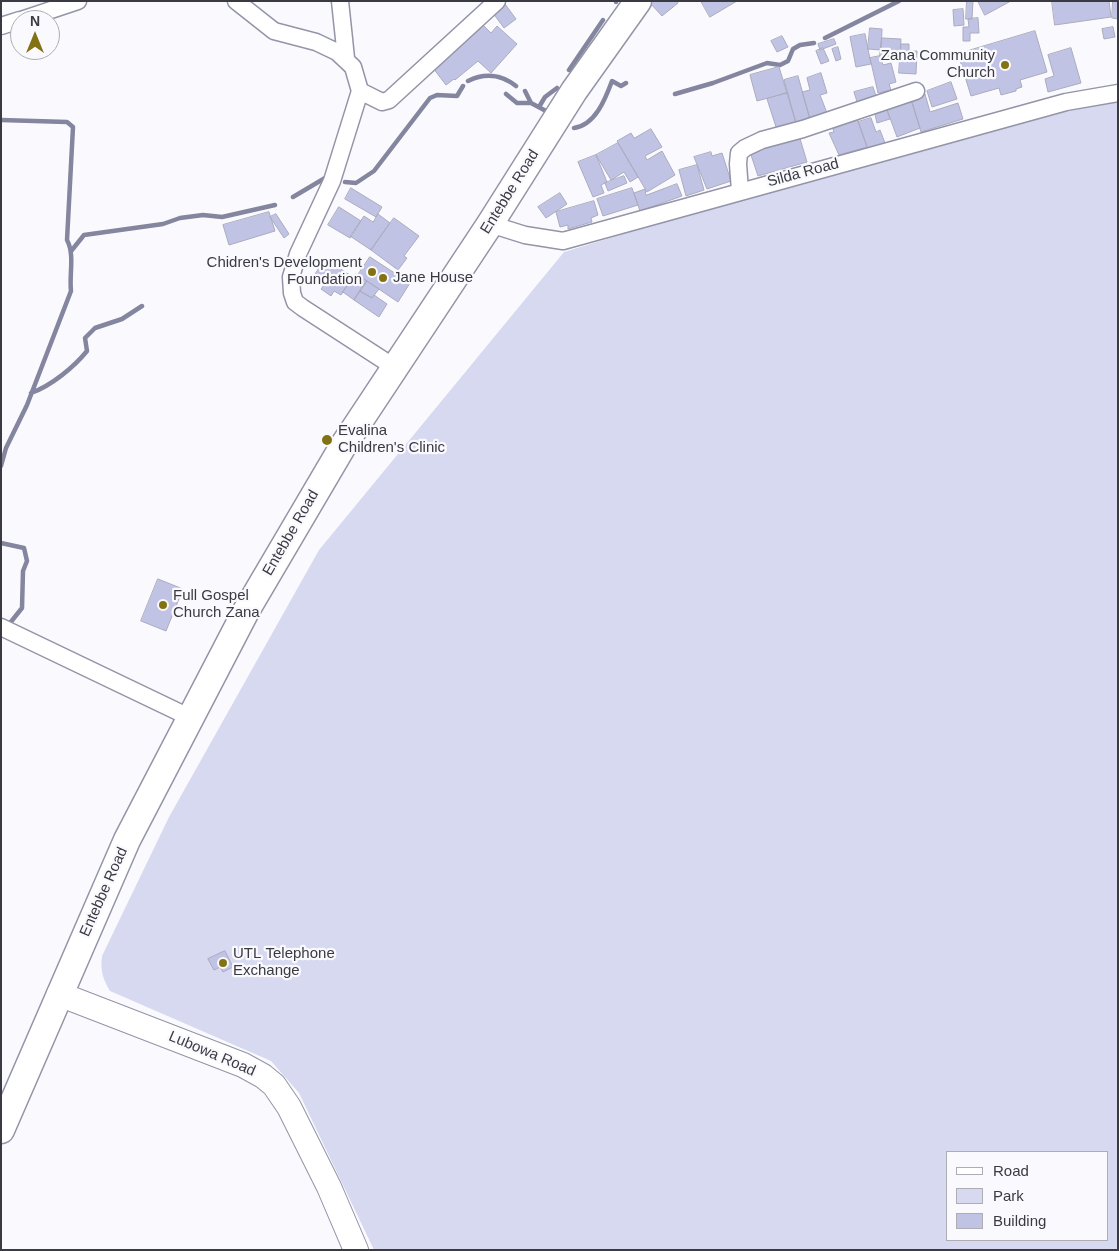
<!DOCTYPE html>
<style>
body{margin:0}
#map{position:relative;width:1119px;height:1251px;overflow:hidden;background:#fafafe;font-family:Helvetica,sans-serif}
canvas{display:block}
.frame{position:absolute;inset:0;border:2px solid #3a3a42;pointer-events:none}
.legend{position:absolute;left:946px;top:1151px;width:162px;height:90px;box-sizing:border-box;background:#fafafe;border:1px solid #adadb3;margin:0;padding:6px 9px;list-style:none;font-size:15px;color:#3a3a42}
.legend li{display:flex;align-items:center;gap:10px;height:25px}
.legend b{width:25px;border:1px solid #adadb3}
.north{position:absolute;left:10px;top:10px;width:50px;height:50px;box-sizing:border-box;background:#fafafe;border:1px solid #adadb3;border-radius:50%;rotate:0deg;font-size:14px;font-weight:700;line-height:20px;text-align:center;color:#3a3a42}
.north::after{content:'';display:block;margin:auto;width:18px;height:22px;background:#827213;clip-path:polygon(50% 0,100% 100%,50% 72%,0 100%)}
</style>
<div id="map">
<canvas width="1119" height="1251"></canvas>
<div class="frame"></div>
<ul class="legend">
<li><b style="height:6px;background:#fff"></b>Road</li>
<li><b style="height:14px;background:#d7d9f0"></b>Park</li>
<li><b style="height:14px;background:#c1c3e5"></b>Building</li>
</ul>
<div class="north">N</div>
</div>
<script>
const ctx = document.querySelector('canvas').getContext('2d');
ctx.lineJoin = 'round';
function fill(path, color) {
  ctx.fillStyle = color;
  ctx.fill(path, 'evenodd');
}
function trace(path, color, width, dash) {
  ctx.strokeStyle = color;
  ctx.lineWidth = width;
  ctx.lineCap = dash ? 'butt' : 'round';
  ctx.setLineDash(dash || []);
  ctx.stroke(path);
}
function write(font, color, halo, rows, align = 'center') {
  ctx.font = font + ' Helvetica,sans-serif';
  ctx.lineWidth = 4.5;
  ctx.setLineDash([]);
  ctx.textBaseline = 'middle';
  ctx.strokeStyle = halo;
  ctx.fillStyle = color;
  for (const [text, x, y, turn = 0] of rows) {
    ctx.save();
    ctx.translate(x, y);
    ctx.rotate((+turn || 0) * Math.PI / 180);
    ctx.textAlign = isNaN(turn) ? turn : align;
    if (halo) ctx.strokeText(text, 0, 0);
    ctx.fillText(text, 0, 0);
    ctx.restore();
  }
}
const green = new Path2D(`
 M1118,99v1151h-744l-75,-157 -28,-32 -161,-70c-7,-12 -10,-20 -8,-35l67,-139 150,-267 245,-298 277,-84 138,-36zM948,1152h160v88h-160z`);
const stream = new Path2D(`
 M616,2v-1
 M825,38l74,-37
 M569,70l34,-50
 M468,81c16,-8 33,-7 48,5
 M525,91l6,12
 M506,94l11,9h14l15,8
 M675,94l38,-11 54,-20 13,2 8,-4 5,-12 7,-4 14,-2
 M539,107l6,-10 12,-9
 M1,120l66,2 6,5 -6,113c8,15 2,34 4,51l-44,114 -21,43 -5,18
 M574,128c21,-3 31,-28 38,-47l9,5 5,-3
 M345,182l11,1 18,-12 56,-73 7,-3 20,1 6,-10
 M293,197l32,-19
 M72,250l12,-15 79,-11 17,-6 23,-3 19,2 53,-12
 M31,393c20,-7 43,-26 56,-42l-2,-13 10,-10 27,-9 20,-13
 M1,543l23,5 3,13 -4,10 -1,37 -12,15`);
const building = new Path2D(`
 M652,1h25l1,2 -16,13 -12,-13z
 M701,1h36l-27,16z
 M967,1h6l-1,18h-6z
 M978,1h33l-26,14z
 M1052,1h57l2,16 -56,8z
 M1113,1h5v18l-6,-1z
 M505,4l11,15 -12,9 -11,-15z
 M963,9l1,16 -10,1 -1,-16z
 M978,18l1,15h-9v8h-7v-14h6l-1,-8z
 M481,23l10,10 6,-7 20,18 -26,29 -13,-12 -23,19 -1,-1 -8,6 -13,-17z
 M1113,27l2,10 -11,2 -2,-10z
 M870,28l12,1 -1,21 -13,-1z
 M1035,31l12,41 -27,8 2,7 -6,2v2l-15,4 -2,-7 -28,8 -13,-42z
 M865,34l6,30 -15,3 -6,-30z
 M782,36l6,11 -11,5 -6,-11z
 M882,38l19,1 -1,18 -20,-1z
 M834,39l2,5 -16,6 -2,-6z
 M901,44h8v7h8l-1,23 -17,-1z
 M838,47l3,12 -5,2 -4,-12z
 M823,48l6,13 -8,3 -5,-13z
 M1071,48l10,35 -33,9 -3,-13 9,-3 -6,-21z
 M880,56l3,9 8,-2 5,19 -7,2 2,6 -13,3 -8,-35z
 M779,67l8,26 -30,8 -7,-26z
 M821,73l6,20 -7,2 7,18 -17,6 -8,-27 8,-2 -3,-12z
 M798,76l12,43 -14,4 -12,-43z
 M951,82l6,17 -25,8 -5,-16z
 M873,87l4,12 -19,6 -4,-13z
 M787,93l9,30 -19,7 -10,-31z
 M925,94l5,18 28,-9 5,16 -42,13 -10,-33z
 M911,99l9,29 -23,9 -11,-30z
 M886,107l4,12 -13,4 -3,-13z
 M856,115l11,32 -28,8 -10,-22 5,-1 -3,-9z
 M871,118l5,14 4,-2 5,13 -17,6 -10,-27z
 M651,129l11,18 -17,9 2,4 15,-9 13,24 -28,17 -30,-51 14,-8 3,5z
 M798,132l9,30 -49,14 -7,-21 2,-5z
 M618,143l20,34 -8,5 -6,-10 -13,8 -15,-25z
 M711,152l1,4 10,-3 9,28 -24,8 -13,-32z
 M596,155l11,27 -6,3 3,8 -11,4 -15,-35z
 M697,165l7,25 -18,6 -7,-26z
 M624,176l3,7 -19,8 -3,-8z
 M677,184l5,12 -42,15 -6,-18 11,-4 1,6z
 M351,188l31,19 -6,10 -31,-18z
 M632,188l6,17 -35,11 -6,-17z
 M560,193l7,11 -21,14 -8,-11z
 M594,201l4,14 -7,3 1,4 -24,7v-4l-8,2 -4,-15z
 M339,207l22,14 -11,17 -22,-13z
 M269,212l6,19 -46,14 -6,-20z
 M276,214l13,20 -5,4 -14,-21z
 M378,214l12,9 -19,27 -21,-14 14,-20 9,6z
 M394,218l25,18 -15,20 3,2 -9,12 -27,-20z
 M370,257l40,26 -12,19 -40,-27z
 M325,259l28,18 -12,18 -7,-4 -3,5 -10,-7 3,-4 -11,-7z
 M356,274l11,7 -13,19 -11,-8z
 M367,281l12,8 -7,9 -12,-7z
 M360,291l12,7 2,-3 13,9 -8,13 -25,-17z
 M158,579l25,10 -17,42 -25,-10z
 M225,951l8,16 -10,5 -3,-5 -6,3 -6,-11z`);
const street = new Path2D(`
 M236,1l38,30 42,11 21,10 16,15 7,24 -28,90 -34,73 -7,23 1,16 3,9 8,6 91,59
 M340,1l6,57
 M21,20l57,-19
 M1,26l19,-6
 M360,91l22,11 7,-2 108,-99
 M740,191l-2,-27 1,-11 6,-5 17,-8 41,-11 113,-38
 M490,224l35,11 38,6 503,-139 52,-9
 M1,627l188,90`);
const secondary = new Path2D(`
 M59,994l184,71 20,11 11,9 15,22 40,80 27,63`);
const primary = new Path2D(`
 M1,1130l126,-290 119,-229 97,-165 147,-222 84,-133 64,-90`);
const markers = [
 [1005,65,5,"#827213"],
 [372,272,5,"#827213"],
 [383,278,5,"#827213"],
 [327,440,6,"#827213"],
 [163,605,5,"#827213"],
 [223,963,5,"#827213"]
];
const poiNames = [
 ["Zana Community",995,56,"right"],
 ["Church",995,73,"right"],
 ["Chidren's Development",362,263,"right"],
 ["Foundation",362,280,"right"],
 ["Jane House",393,278],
 ["Evalina",338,431],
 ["Children's Clinic",338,448],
 ["Full Gospel",173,596],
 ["Church Zana",173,613],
 ["UTL Telephone",233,954],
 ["Exchange",233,971]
];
const streetNames = [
 ["Silda Road",803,173,-15],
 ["Entebbe Road",510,192,-58],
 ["Entebbe Road",291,533,-60],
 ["Entebbe Road",104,892,-66],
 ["Lubowa Road",212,1054,23]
];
fill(green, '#d7d9f0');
trace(stream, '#84859e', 4.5);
fill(building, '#c1c3e5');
trace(building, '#aaabbe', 1);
trace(street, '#9394a7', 19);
trace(secondary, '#9394a7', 26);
trace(primary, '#9394a7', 29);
trace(street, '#fff', 16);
trace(secondary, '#fff', 24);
trace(primary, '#fff', 26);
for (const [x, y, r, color] of markers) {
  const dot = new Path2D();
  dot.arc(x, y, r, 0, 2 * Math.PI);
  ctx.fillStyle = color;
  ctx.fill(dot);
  trace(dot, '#fafafe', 2);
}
write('15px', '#3a3a42', '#fafafe', poiNames, 'left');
write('15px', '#3a3a42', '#fafafe', streetNames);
</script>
